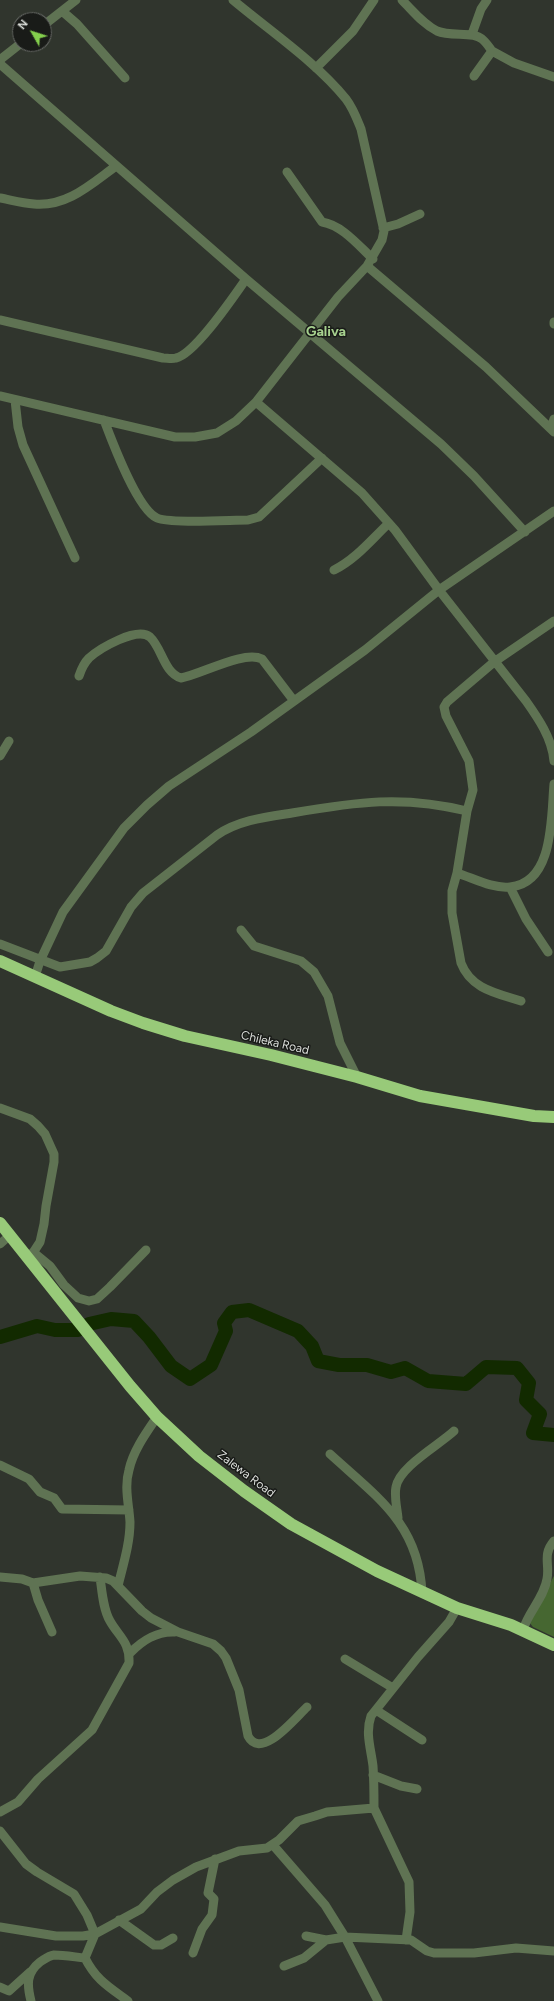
<!DOCTYPE html>
<style>
body{margin:0}
#map{position:relative;width:554px;height:2001px;overflow:hidden;background:#30352d;font-family:Figtree,sans-serif}
canvas{display:block}
.north{position:absolute;left:12px;top:12px;width:40px;height:40px;box-sizing:border-box;background:#191b18;border:1px solid #676966;border-radius:50%;rotate:309deg;font-size:11px;font-weight:700;line-height:16px;text-align:center;color:#dbdeda}
.north::after{content:'';display:block;margin:auto;width:14px;height:18px;background:#84cf4d;clip-path:polygon(50% 0,100% 100%,50% 72%,0 100%)}
</style>
<div id="map">
<canvas width="554" height="2001"></canvas>
<div class="north">N</div>
</div>
<script>
const ctx = document.querySelector('canvas').getContext('2d');
ctx.lineJoin = 'round';
function fill(path, color) {
  ctx.fillStyle = color;
  ctx.fill(path, 'evenodd');
}
function trace(path, color, width, dash) {
  ctx.strokeStyle = color;
  ctx.lineWidth = width;
  ctx.lineCap = dash ? 'butt' : 'round';
  ctx.setLineDash(dash || []);
  ctx.stroke(path);
}
function write(font, color, halo, rows, align = 'center') {
  ctx.font = font + ' Figtree,sans-serif';
  ctx.lineWidth = 3;
  ctx.setLineDash([]);
  ctx.textBaseline = 'middle';
  ctx.strokeStyle = halo;
  ctx.fillStyle = color;
  for (const [text, x, y, turn = 0] of rows) {
    ctx.save();
    ctx.translate(x, y);
    ctx.rotate((+turn || 0) * Math.PI / 180);
    ctx.textAlign = isNaN(turn) ? turn : align;
    if (halo) ctx.strokeText(text, 0, 0);
    ctx.fillText(text, 0, 0);
    ctx.restore();
  }
}
const green = new Path2D(`
 M554,1576v61l-21,-10 -4,-5z`);
const river = new Path2D(`
 M89,1324l22,-5 23,2 15,16 22,29 19,13 21,-14 15,-34 -2,-8 8,-11 17,-2 49,21 14,15 6,15 21,4h28l24,7 14,-4 23,13 38,3 20,-17 31,1 12,15 -3,17 14,14 -7,19 21,2
 M0,1337l37,-11 18,4h23`);
const minor = new Path2D(`
 M402,0c11,11 21,24 35,31 14,6 37,0 45,8 4,3 7,8 10,12l-18,25
 M62,11l15,13 48,54
 M44,25l32,-25
 M472,34l9,-25 6,-9
 M492,51l22,12 40,14
 M0,63l1,-4 19,-15
 M0,64l246,215 195,165 33,32 51,56
 M316,68l37,-37 21,-31
 M287,172l35,50c20,3 37,24 51,37
 M0,198c11,2 22,5 34,6 33,3 57,-20 82,-38
 M383,228l15,-4 22,-10
 M367,266l119,101 68,65
 M0,320l163,38c4,0 9,1 13,0 19,-4 58,-62 70,-79
 M554,322v2
 M0,396l175,41h20l22,-4 19,-12 20,-19 82,-105 29,-31 15,-26 2,-9 -23,-102c-4,-10 -8,-21 -15,-30 -30,-37 -76,-68 -113,-99
 M15,400l3,27 5,18 52,113
 M256,402l106,91 33,37 44,60 87,111c12,17 26,37 28,60
 M104,420c8,21 33,89 53,98 14,6 73,2 91,2l11,-3 63,-59
 M551,428l3,-9
 M334,570c22,-11 37,-30 55,-47
 M79,676c2,-6 5,-13 10,-18 10,-9 48,-32 61,-21 12,11 14,36 31,41 21,-4 63,-28 81,-19l32,42
 M0,756l9,-15
 M457,873c16,5 36,16 53,14 44,-4 41,-70 44,-103
 M510,887l16,32 22,33
 M241,930l13,16 47,15 13,11 14,24 12,47 17,34
 M0,944l60,23 30,-5 7,-4 9,-7 25,-44 12,-14 74,-58c22,-15 49,-18 75,-22 64,-11 111,-18 175,-2
 M35,977l5,-16 23,-49 61,-84 23,-23 22,-19 82,-54 114,-82 74,-60 115,-79
 M521,1001c-25,-8 -50,-12 -60,-38l-9,-50v-22l5,-18 10,-62 6,-21 -4,-29 -23,-45 -2,-9 3,-5 47,-40 60,-41
 M0,1108l30,11 8,7 7,8 9,20v8l-8,44 -2,18 -4,18 -11,17
 M0,1244l10,-9
 M33,1252l17,14 14,19 14,13 11,3 8,-2 13,-12 36,-37
 M330,1454c47,43 89,70 92,139
 M0,1465l29,14 11,13 14,6 8,11 67,1
 M398,1518c-1,-10 -4,-21 -2,-31 3,-20 43,-42 58,-56
 M0,1577l22,2 11,4 47,-7 26,2 7,3 29,30 9,7 27,14 35,12 8,7 5,7 13,32 9,46c13,25 47,-18 59,-29
 M33,1583l5,17 14,32
 M118,1586c5,-21 12,-42 12,-64 -1,-17 -6,-35 -1,-52 4,-19 17,-37 28,-53
 M523,1630c5,-18 21,-32 24,-51 3,-15 -5,-24 7,-38
 M130,1653c12,-12 26,-22 45,-21
 M345,1659l48,29
 M376,1710l46,30
 M373,1775l28,11 16,3
 M374,1808l35,74 1,30 -4,28
 M0,1812l18,-10 20,-23 54,-49 37,-67c1,-21 -10,-26 -19,-42 -7,-12 -8,-30 -10,-44
 M0,1831l26,33 11,8 37,22 13,21 8,19 -10,24c11,22 24,29 43,43
 M273,1845l52,60 20,32 33,64
 M119,1920l35,25h7l12,-7
 M0,1927l56,9h27l12,-2 46,-25 16,-17 16,-12 23,-13 43,-16 28,-3 12,-8 19,-19 17,-5 12,-4 47,-4c0,-14 0,-28 -1,-42 -2,-17 -8,-33 -2,-50l47,-59 31,-35 8,-14
 M306,1936l20,4
 M193,1953l9,-24 10,-14 2,-16 -6,-6 7,-34
 M284,1966l20,-8 22,-18 19,-3 66,3 16,11 7,2h40l42,-5 38,3
 M0,1987l9,4 21,-19
 M31,2001c-4,-16 -5,-28 9,-39 5,-3 8,-6 14,-7 10,0 21,2 31,3`);
const highway = new Path2D(`
 M0,961l111,50 32,12 42,13 86,19 86,22 63,19 114,20 20,1
 M0,1223l130,163 27,31 42,39 45,35 47,33 86,47 80,37 54,17 43,20`);
const streetNames = [
 ["Chileka Road",275,1043,13],
 ["Zalewa Road",246,1474,37]
];
const quarterNames = [
 ["Galiva",326,332]
];
fill(green, '#466731');
trace(river, '#122a00', 14);
trace(minor, '#5f7353', 9);
trace(highway, '#98ca79', 12);
write('12px', '#dbdeda', '#191b18', streetNames);
write('bold 14px', '#a6d08e', '#191b18', quarterNames);
</script>
